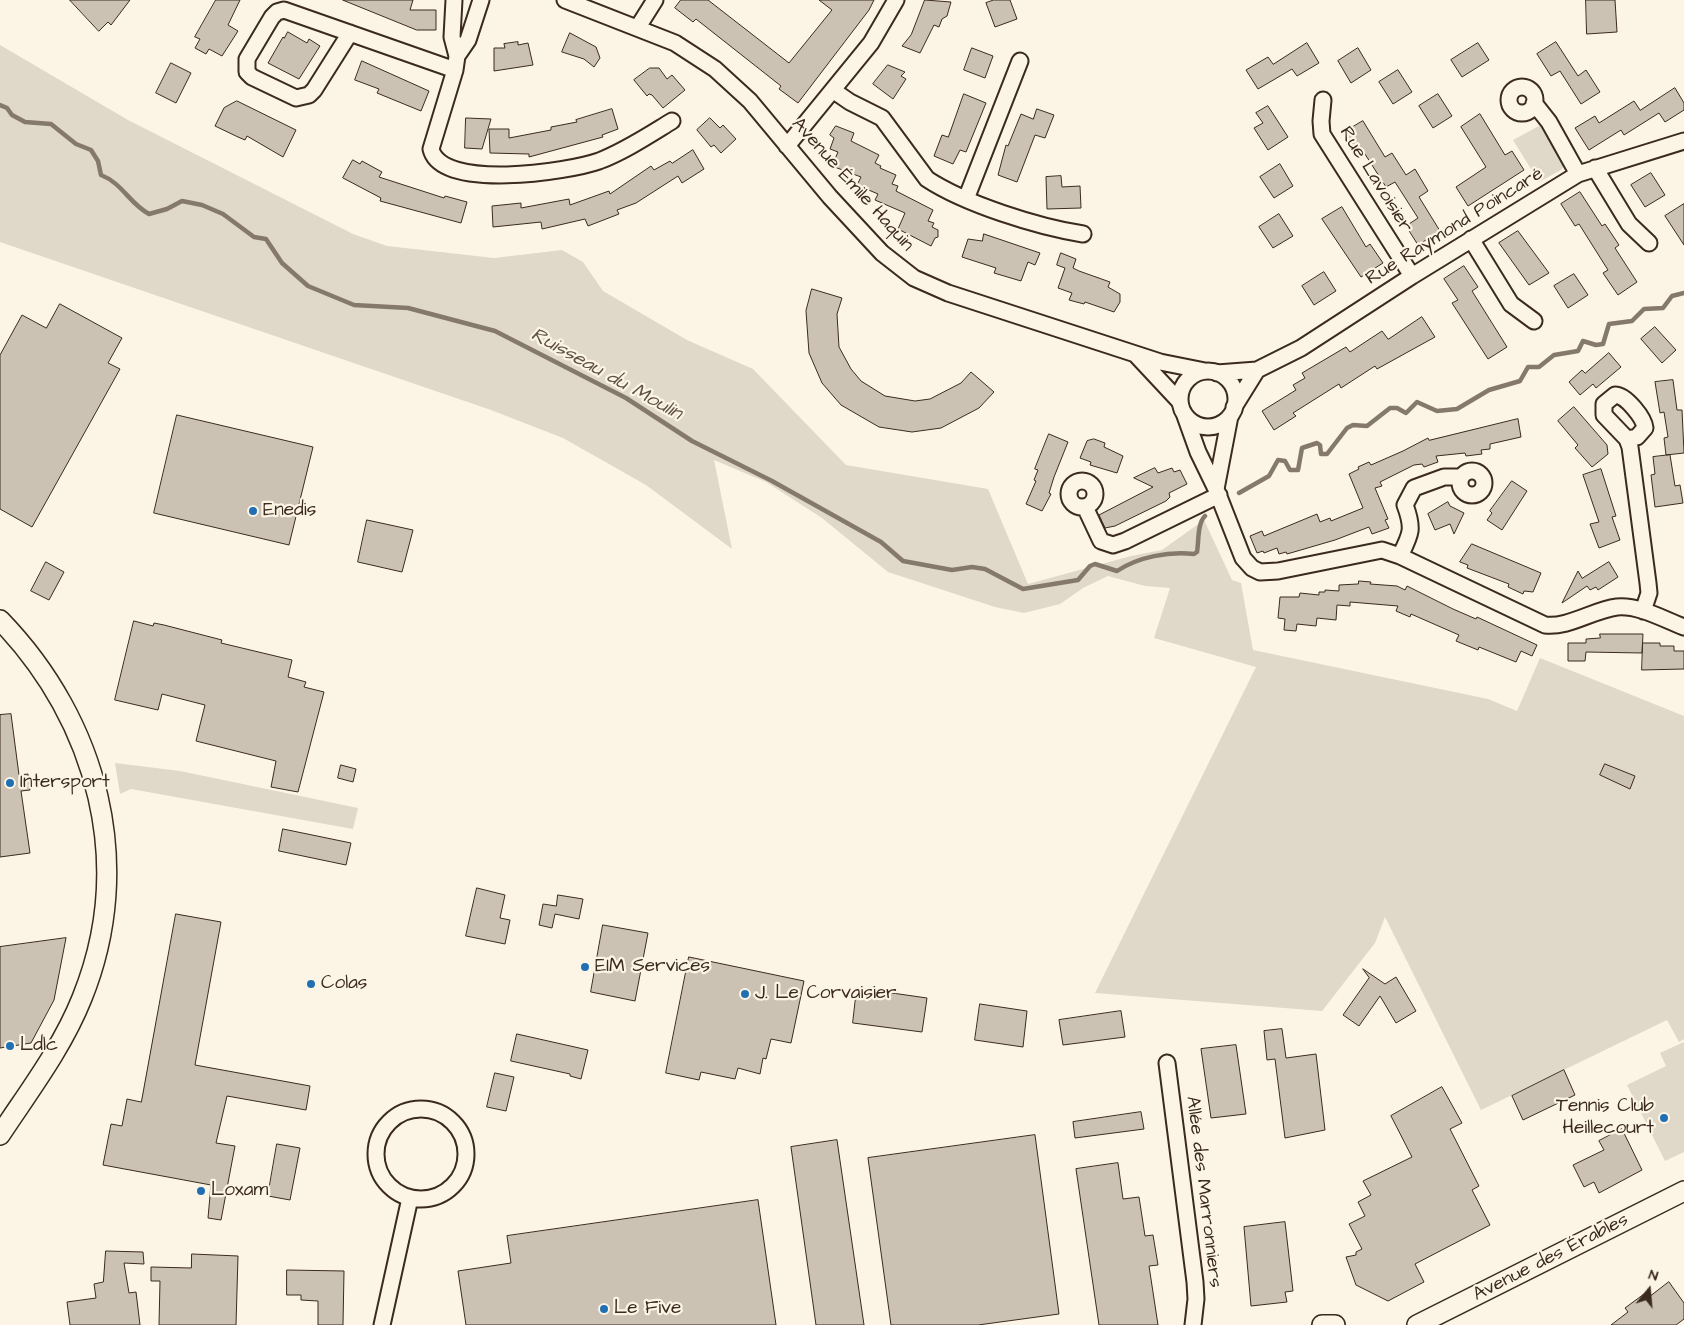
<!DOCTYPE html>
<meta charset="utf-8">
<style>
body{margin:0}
#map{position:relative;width:1684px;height:1325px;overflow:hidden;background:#fcf5e5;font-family:"Architects Daughter",sans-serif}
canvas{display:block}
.north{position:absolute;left:1624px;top:1265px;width:50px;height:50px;-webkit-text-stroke:4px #fcf5e5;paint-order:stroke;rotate:17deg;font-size:14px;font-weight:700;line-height:20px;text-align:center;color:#3b2a1e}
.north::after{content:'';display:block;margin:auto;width:18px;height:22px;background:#3b2a1e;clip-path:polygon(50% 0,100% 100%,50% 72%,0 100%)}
</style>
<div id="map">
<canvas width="1684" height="1325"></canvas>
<div class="north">N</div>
</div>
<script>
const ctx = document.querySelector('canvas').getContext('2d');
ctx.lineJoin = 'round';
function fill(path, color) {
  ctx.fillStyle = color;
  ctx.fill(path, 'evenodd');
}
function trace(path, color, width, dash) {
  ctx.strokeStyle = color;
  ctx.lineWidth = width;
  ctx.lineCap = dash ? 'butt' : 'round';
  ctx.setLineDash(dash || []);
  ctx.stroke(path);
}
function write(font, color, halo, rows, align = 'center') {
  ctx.font = font + ' "Architects Daughter",sans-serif';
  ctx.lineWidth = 4.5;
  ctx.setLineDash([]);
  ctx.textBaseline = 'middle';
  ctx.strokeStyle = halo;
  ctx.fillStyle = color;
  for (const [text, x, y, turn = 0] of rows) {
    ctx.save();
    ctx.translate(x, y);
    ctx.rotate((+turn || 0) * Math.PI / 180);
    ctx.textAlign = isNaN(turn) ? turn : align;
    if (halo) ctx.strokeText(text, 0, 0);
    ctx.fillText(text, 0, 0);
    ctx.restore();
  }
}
const green = new Path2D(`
 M0,45l128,75 225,114 34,12 107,12 68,-8 21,12 20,29 84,49 66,29 93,96 142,24 40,95 103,-28 31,-6 42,-30 28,60 9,3 12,67 235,49 29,12 23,-53 144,58v323l-5,3 -12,-22 -186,90 -96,-193 -10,26 -53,68 -227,-18 161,-326 -102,-29 16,-50 -25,-2 -37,-10 -25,12 -23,16 -36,9 -29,-6 -107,-35 -66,-54 -56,-36 -52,-22 18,89 -86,-64 -83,-47 -72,-28 -491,-168z
 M1539,126l5,3 21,35 -4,6 -22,12 -26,-42z
 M115,763l65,8 178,37 -5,21 -222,-40 -11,5z
 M1684,1042v110l-19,9 -38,-76 39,-19 -6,-13z`);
const stream = new Path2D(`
 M0,105l7,3 5,7 13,7 26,2 25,20 15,6 7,11 3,14c21,8 29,29 48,39l18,-5 15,-8 20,4 21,9 31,23 12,2 16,24 26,23 46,19 54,3 87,23 131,67 66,43 80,40 109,61 22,19 49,9 20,-3 13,2 38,20 55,-9 12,-14 5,-2 22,7c21,-14 52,-20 77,-17l3,-2c2,-11 0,-28 8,-36
 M1239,493l30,-17 9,-16 7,1 5,9h8l4,-22 15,-5 3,2 1,9h6l20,-26 6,-3 14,1 23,-18h7l9,5 11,-11 20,9 20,-2 32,-19 31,-9 8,-14h11l15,-12 24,-4 5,-10 13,4 7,-1 6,-20 23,-3 12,-12 19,-1 9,-12 12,-3`);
const building = new Path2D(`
 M70,0h60l-19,25 -3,-3 -9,9z
 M216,0h24l-12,25 10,6 -16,25 -13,-7 -3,5 -11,-6 5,-9 -5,-2z
 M343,0h70l-3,10h26v20h-19z
 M681,0h27l81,63 43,-53 -13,-10h55l-5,10 -71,93 -19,-14 2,-3 -85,-67 -3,3 -18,-14z
 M925,0l26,2 -4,14 -5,3 -3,8 -5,-2 -14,28 -18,-7 9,-11z
 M994,0h16l7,19 -22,8 -9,-24z
 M1586,0h29l2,32 -30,2z
 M288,32l19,11 2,-4 11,7 -21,33 -31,-16 15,-26 1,1z
 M570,33l26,14 4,11 -6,9 -10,-8 -22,-7z
 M518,42v3l10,-2 5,22 -39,6v-23h11l-1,-4z
 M1556,42l22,34 8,-6 14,22 -19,12 -21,-33 -9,5 -14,-22z
 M1307,43l12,20 -22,13 -5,-7 -34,20 -12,-19 22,-13 5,7z
 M1478,43l11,17 -27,17 -11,-17z
 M972,48l21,8 -8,22 -21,-8z
 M1358,48l13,22 -20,13 -13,-22z
 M362,61l67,30 -8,20 -44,-18 2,-4 -24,-9z
 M171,63l20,10 -15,30 -20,-10z
 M888,65l17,7 -4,4 5,3 -13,20 -20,-15z
 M650,68h9l8,11 5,-4 13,15 -22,18 -11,-13 -3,-1 -2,2 -13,-16z
 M1398,70l14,22 -19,12 -14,-22z
 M1675,88l9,15v7l-19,12 -6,-9 -35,22 -3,-5 -32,20 -14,-22 20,-12 4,7 35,-22 6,9z
 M964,94l22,9 -20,49 -6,-2 -7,14 -19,-8 8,-21 6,2z
 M1438,94l14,22 -19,12 -14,-22z
 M237,101l59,29 -13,27 -36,-21 -2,4 -7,-3 -23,-11 9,-18z
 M1268,106l20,31 -20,13 -14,-22 9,-5 -7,-10z
 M612,109l6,20 -16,6 1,2 -74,20v-3l-39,-1 -1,-24h20v9l42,-8v-3l26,-5 -1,-2z
 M1037,109l17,6 -9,23 -10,-3 -18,47 -19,-7 8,-30 2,1 13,-32 12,5z
 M1480,114l25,41 7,-4 12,19 -56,36 -12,-19 30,-20 -25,-40z
 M466,118l25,1 -9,30 -17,-1z
 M710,118l10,10 3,-3 13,14 -15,14 -7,-8 -3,2 -14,-17z
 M1363,121l22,36 7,-4 14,22 9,-6 13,22 -9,6 21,34 -22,14 -12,-19 12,-8 -23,-36 -9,5 -23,-36 -6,4 -14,-22z
 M836,126l18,7 -3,8 28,14 -4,8 6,3 -1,2 16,7 -4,9 6,2 -2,5 37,19 -5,11 6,2 -2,4 6,3v7l-3,1 -4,8 -33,-17 7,-16 -30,-13 3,-6 -21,-9 4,-8 -29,-11 6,-14 -8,-3 4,-11 -4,-3z
 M693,150l11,19 -22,14 -4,-7 -42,27 -19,7 2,4 -31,12 -3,-7 -43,10 -1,-7 -48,5 -1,-21 29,-3v5l48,-9 1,6 39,-14 1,3 41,-28 3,4 16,-9 2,2z
 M353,160l7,4 2,-3 20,11 -3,5 65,21 1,-2 22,6 -6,21 -81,-22 1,-3 -38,-20z
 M1280,164l13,22 -19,12 -14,-21z
 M1651,173l14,22 -20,12 -14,-22z
 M1061,176l1,11 18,-1 1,22 -34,1 -1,-32z
 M1580,192l22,34 3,-2 14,21 -4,3 22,34 -19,13 -15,-22 5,-3 -29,-46 -4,2 -14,-22z
 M1684,204v41l-19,-29z
 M1342,207l24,40 4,-3 13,19 -22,14 -39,-58z
 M1279,214l14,22 -20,12 -14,-21z
 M1518,231l31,42 -20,12 -30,-42z
 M984,234l56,19 -5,12 -7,-3 -7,19 -27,-8 2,-5 -34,-11 6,-18 14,2z
 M1061,253l15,6 -3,9 6,3 31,11 -2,5 12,7v8l-6,10 -29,-10 -1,2 -15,-4 3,-7 -14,-5 7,-20 -8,-3z
 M1464,266l14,21 -6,4 35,56 -19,12 -36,-56 6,-3 -14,-21z
 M1324,272l12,19 -22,14 -12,-19z
 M1574,274l14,21 -20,13 -14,-22z
 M812,289l30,9 -5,16 2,33 12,22 10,12 24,15 30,5 15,-2 31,-16 10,-11 23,20 -15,16 -38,20 -29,4 -33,-5 -38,-22 -19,-22 -13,-30 -3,-42z
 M60,304l62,34 -14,25 12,6 -88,158 -32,-18v-154l22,-40 24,13z
 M1422,317l13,20 -58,32 -2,-3 -34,22 -2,-4 -46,29 3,3 -22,14 -12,-19 34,-21 -3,-5 12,-7 -3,-5 44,-26 4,5 32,-21 6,8z
 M1655,327l21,23 -14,13 -21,-24z
 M1609,353l12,14 -25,21 -3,-4 -13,11 -11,-13 13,-12 3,3z
 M1673,380l4,30h5l2,43 -18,2 -2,-17 4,-1 -4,-25 -4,1 -5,-31z
 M1574,407l33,38 1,9 -16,13 -17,-19 3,-3 -20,-24z
 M177,415l136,32 -24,98 -135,-32z
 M1518,419l3,18 -31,7v5l-9,1 1,4 -16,2 -1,-3 -29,3 2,6 -14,5 -2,-3 -8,1 -34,17 2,4 -7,2 13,31 -3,1 4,8 -17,6 -3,-7 -34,13 -48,14 -1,-2 -7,2 -2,-6 -13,5 -1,-2 -6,2 -7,-17 12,-5 2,5 53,-22 3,8 10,-4 1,3 32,-13 -14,-34 10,-5 -1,-2 11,-5 2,3 32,-14 25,-13 1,2z
 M1049,434l19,8 -14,35 -5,16 2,1 -9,17 -16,-7 10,-23 -2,-1 4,-10 -3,-1z
 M1094,439l11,4 -1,4 19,9 -6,17 -27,-8 1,-3 -11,-4 7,-17z
 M1670,455l5,31 5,-1 3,18 -28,4 -4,-32 4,-1 -2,-17z
 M1155,468l3,5 14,-5 2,4 6,-2 7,14 -18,9 1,4 -4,4 -51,25 -10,2 -6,-13 54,-28 -19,-9z
 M1601,469l15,47 -4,1 8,23 -21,8 -9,-24 9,-2 -16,-47z
 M1512,481l15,10 -25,39 -15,-10 5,-7 -2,-2z
 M1448,502l2,4 14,7 -10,21 -4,-10 -15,6 -7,-16z
 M367,520l46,10 -11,42 -44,-10z
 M1472,544l69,29 -8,19 -9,-1 -1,3 -15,-7 1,-3 -42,-16 1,-3 -8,-3z
 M46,562l18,10 -15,28 -18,-9z
 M1609,562l9,15 -20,13 -2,-3 -6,3 -3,-4 -25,17 16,-32 4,7z
 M1359,581l12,1 -1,2 27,2 8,4 2,-4 46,23 23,10 1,-2 60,28 -5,11 -11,-5 -5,11 -37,-15 -1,3 -22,-9 3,-6 -48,-21 -1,3 -14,-6 2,-5 -48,-4v4l-13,-1 -1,15 -19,-2 -1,8 -19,-2 -1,7 -12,-1 1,-11 -7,-1 2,-21h19l1,-4 19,2v-3h6v-2l14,1v-6l19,-1z
 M134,621l19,5 1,-3 10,2 58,15 -1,3 71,17 -4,17 18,5 -2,5 20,5 -26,100 -27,-5 5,-26 -80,-20 9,-36 -43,-11 -4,16 -43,-10z
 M1600,634h43l-1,19 -56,-1 -1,9h-17v-18h18v-4l14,-1z
 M1643,643h17v3h14v5h10v18l-42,1z
 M11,714l8,61 9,-1 2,16 -9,1 9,62 -30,4v-142z
 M1605,764l30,12 -5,13 -30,-14z
 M341,765l15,4 -3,13 -15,-4z
 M283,829l68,14 -5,22 -67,-14z
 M477,888l28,7 -5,23 10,2 -5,24 -39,-8z
 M558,895l25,4 -4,20 -24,-5 -3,14 -13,-3 4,-21 13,2z
 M176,914l45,8 -26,143 115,21 -4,24 -79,-14 -11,47 19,3 -14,74 -13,-2 3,-33 -108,-20 8,-41 11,2 5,-27 14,3z
 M603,925l45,8 -13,68 -44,-9z
 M66,938l-12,62 -23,43 -31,5v-101z
 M689,957l115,24 -13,62 -20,-4 -5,20 -3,-1 -3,16 -22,-6 -3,11 -34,-7 -2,8 -33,-7z
 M1363,969l22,15 11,-7 20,34 -20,12 -16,-27 -21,30 -16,-11 26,-37z
 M857,988l70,10 -5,34 -69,-9z
 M980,1004l47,7 -4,36 -48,-7z
 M1121,1011l4,26 -62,8 -4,-25z
 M1282,1029l4,29 30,-4 9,76 -40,8 -10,-79 -8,1 -3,-29z
 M517,1034l71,16 -7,29 -11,-3v-2l-59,-13z
 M1236,1045l10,69 -35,4 -10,-69z
 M1564,1070l11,25 -52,25 -11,-24z
 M495,1073l19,4 -8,34 -19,-4z
 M1442,1087l20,36 -12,6 29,57 -7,4 18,35 -75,39 9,18 -36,19 -32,-16 -10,-28 10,-2v-3l6,-3 -13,-25 16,-8 -7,-14 13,-7 -8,-14 49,-24 -21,-41z
 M1141,1112l3,17 -69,9 -2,-16z
 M1622,1129l20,41 -43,23 -5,-11 -10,5 -11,-22 31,-15 -5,-9z
 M1035,1135l24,179 -81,11h-87l-23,-167z
 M837,1140l27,185h-48l-25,-178z
 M277,1144l23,4 -10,52 -22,-4z
 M1118,1163l5,36 16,-2 6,39 8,-1 5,30 -9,1 9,59h-59l-23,-156z
 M758,1200l18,125h-310l-8,-54 53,-8 -4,-27z
 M1285,1222l8,69 -8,1 2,10 -36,4 -7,-79z
 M106,1251l37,1 1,12 -20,-1 5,30 7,-1 4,33h-70l-3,-23 29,-4 -2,-14 9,-2z
 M192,1254l46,2 -2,69h-77l1,-44h-9v-14l40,1z
 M287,1270l57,1 -1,54h-25v-24l-17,-1v-5h-14z
 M1669,1282l15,21v16l-8,6h-65l17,-13 -3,-4 23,-17 3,4z`);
const minor = new Path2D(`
 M454,0l-2,37 5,19 -2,14 -24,79c10,42 137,23 168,12 26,-10 50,-26 73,-40
 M565,0l110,43 40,26 35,32 80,96 52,56 32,25 34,15 212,69 45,9
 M638,27l17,-27
 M350,33l-36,57 -5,5 -13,3 -44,-21 -5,-5v-13l25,-42 5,-5 7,-2 171,60
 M457,56l11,-16 13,-40
 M1509 100a13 13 0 1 1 26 0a13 13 0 1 1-26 0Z
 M834,91l16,11 32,16 45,61c38,25 111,48 156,55
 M1323,100l-2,21 1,13 90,142
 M1534,103l15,19 29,52
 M787,146l84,-103 25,-43
 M1595,168l34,56 20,19
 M966,199l54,-138
 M1471,239l40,65 23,17
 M1137,356l43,46
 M1180 399a28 28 0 1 1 56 0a28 28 0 1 1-56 0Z
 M1217,373l40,-3 44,-22 111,-72 166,-102 106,-33
 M1615,395c11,0 29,23 30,33l-8,9 -10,2 -23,-24v-11z
 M1234,407l23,-37
 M1184,413l14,39 18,37 27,69 9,10 8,4 18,-1 104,-21 18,6 145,69c23,3 48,-15 72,-18 22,-2 46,12 67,20
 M1627,439l3,8 18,136 1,10 -6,18
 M1460 483a12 12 0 1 1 24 0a12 12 0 1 1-24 0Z
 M1069 494a13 13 0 1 1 26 0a13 13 0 1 1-26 0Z
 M1216,489l14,-73
 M1085,507l16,34 12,4 12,-4 94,-46
 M1400,556c11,-22 14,-27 5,-51l9,-17 30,-11h17
 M1167,1063l28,219 1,17 -3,26
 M376 1154a45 45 0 1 1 90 0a45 45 0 1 1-90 0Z
 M382,1325l28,-127`);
const tertiary = new Path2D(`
 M0,620c98,101 136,245 82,378 -20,50 -53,93 -82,137
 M1322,1325h13
 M1417,1325l267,-134`);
const markers = [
 [253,511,5,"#1f6fb2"],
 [10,783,5,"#1f6fb2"],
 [585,967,5,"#1f6fb2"],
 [311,984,5,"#1f6fb2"],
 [745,994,5,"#1f6fb2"],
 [10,1046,5,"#1f6fb2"],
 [1664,1118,5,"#1f6fb2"],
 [201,1191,5,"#1f6fb2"],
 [604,1309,5,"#1f6fb2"]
];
const streetNames = [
 ["Rue Lavoisier",1375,180,58],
 ["Avenue Émile Haquin",852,185,48],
 ["Rue Raymond Poincaré",1455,227,-32],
 ["Allée des Marronniers",1203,1192,83],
 ["Avenue des Érables",1551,1258,-27]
];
const poiNames = [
 ["Enedis",263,511],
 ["Intersport",20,783],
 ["EIM Services",595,967],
 ["Colas",321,984],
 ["J. Le Corvaisier",755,994],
 ["Ldlc",20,1046],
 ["Tennis Club",1654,1107,"right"],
 ["Heillecourt",1654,1129,"right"],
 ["Loxam",211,1191],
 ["Le Five",614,1309]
];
const waterNames = [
 ["Ruisseau du Moulin",606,375,29]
];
fill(green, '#e0d8c8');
trace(stream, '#85796b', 4.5);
fill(building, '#ccc2b3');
trace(building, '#3b2a1e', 1);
trace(minor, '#3b2a1e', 19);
trace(tertiary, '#3b2a1e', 22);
trace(minor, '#fcf5e5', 15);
trace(tertiary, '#fcf5e5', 19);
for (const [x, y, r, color] of markers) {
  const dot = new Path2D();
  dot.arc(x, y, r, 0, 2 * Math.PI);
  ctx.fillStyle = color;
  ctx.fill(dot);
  trace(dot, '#fcf5e5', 2);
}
write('19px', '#3b2a1e', '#fcf5e5', streetNames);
write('19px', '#3b2a1e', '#fcf5e5', poiNames, 'left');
write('italic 20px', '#605144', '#fcf5e5', waterNames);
</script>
